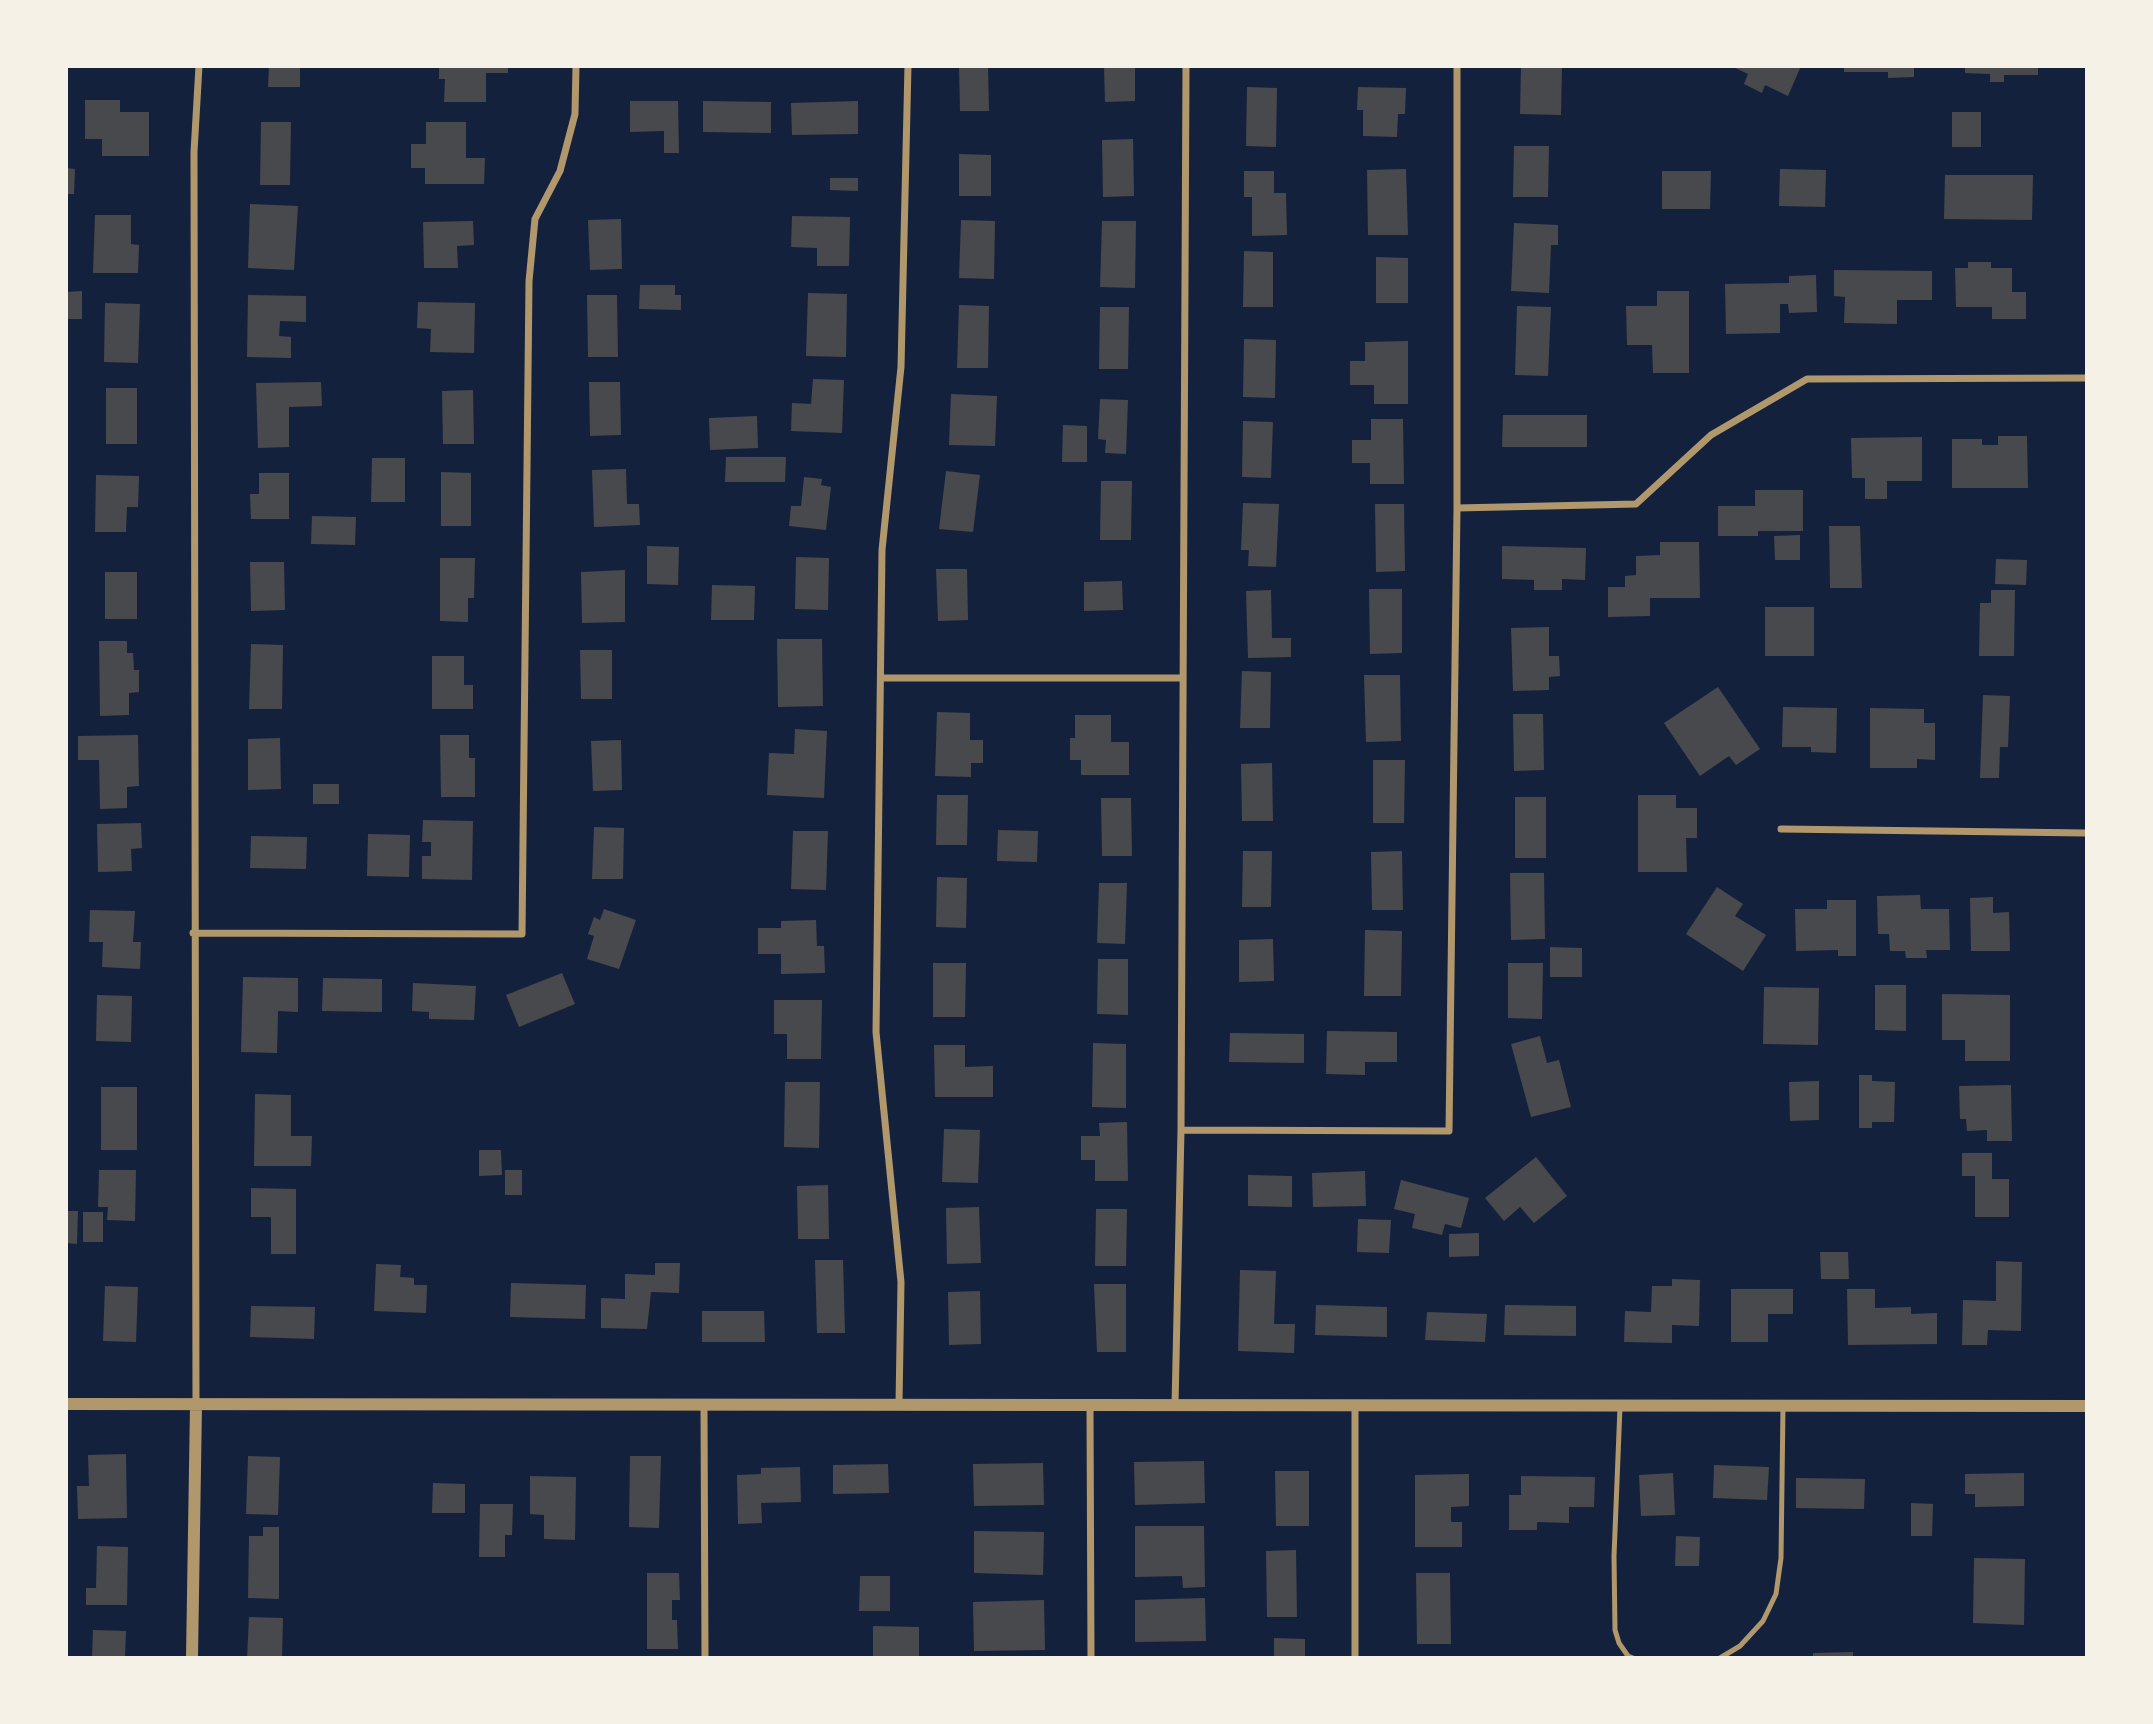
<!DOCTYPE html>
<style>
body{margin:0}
#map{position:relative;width:2153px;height:1724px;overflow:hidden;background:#14213d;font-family:Arial,sans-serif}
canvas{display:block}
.frame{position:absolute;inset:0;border:68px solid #f6f1e7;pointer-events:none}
</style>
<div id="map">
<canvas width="2153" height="1724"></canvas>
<div class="frame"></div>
</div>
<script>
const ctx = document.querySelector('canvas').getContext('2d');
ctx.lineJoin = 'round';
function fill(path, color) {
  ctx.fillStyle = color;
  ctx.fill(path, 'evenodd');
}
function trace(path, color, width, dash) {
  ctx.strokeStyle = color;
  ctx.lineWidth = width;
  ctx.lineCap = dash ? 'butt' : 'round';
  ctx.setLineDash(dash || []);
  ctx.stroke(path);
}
const building = new Path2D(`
 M269,66h31v21h-32z
 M439,66h69v7h-22v29h-42l1,-23h-6z
 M959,66h29l1,45h-29z
 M1104,66h31v35l-30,1z
 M1521,66h41l-1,49 -41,-1z
 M1731,66h70l-13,30 -23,-11 -3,8 -18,-9 4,-10z
 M1844,66h70v11l-26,1v-6h-44z
 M1965,66h73v9h-34v7h-14v-8l-25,-1z
 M1247,87l30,1 -1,59 -30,-1z
 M1358,87l48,1 -1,26h-7l-1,23 -34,-1v-26h-6z
 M85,100h35v12h29v44h-47v-17h-17z
 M630,101h48l1,52h-15v-22l-34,1z
 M703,101l68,1v31l-68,-1z
 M858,101v33l-66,1 -1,-32z
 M1952,112h29v35h-29z
 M261,122h30l-1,63h-30z
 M426,122h40v36h19l-1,26h-59v-16h-14v-24h15z
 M1133,139l1,57 -31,1 -1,-57z
 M1514,146h35l-1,51h-35z
 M959,154l32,1v41h-32z
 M66,168l9,1 -1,25h-8z
 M1406,169l2,66h-40l-1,-65z
 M1780,169l46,1 -1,37 -46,-1z
 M1244,171h30v22h12l1,42 -35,1v-39h-8z
 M1662,171h49l-1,38h-48z
 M1945,175h88l-1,45 -88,-1z
 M830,178h28v13l-28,-1z
 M250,204l48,2 -4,64 -46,-2z
 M95,215h36v29l8,1 -1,28h-45z
 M792,216l58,1 -1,49h-32v-18l-26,-1z
 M621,219l1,50 -32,1 -2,-50z
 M961,220l34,1 -1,58 -35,-1z
 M473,221l1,24 -17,1 1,22h-34l-1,-46z
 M1102,221h34l-1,67 -35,-1z
 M1514,223l44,2v20h-7l-2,48 -38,-2z
 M1244,251l29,1v55h-30z
 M1376,257l32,1v45h-32z
 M1968,262h23v6h21v24h14v27h-34v-12h-36l-1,-39h13z
 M1834,270l98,1v29h-35v24l-53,-1 1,-26 -11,-1z
 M1816,275l1,37 -28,1 -1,-9h-8v29l-54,1 -1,-50 64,-1v-7z
 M640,285h35v10h6v15l-42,-1z
 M82,291v28h-16v-27z
 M1657,291h32v82h-36l-1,-28h-25l-1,-39h31z
 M808,293l39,1 -1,63 -40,-1z
 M248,295l58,1v26l-26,-1 -1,15 12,1v21l-44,-1z
 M587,295h30l1,62h-30z
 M418,302l57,1 -1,50 -44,-1 1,-23 -14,-1z
 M105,303l35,1 -2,59 -34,-1z
 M959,305l30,1 -1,62h-31z
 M1517,306l34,1 -3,69 -33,-1z
 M1100,307h29l-1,62h-29z
 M1244,339l32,1 -1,58 -32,-1z
 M1408,341v63h-34v-19h-24v-24h15v-19z
 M813,379l31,1 -2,53 -51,-2 1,-28 19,1z
 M321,382l1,24 -33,1v40l-31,1 -2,-65z
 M589,382h31l1,53 -31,1z
 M106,388h31v56h-31z
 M473,390l1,54h-31l-1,-53z
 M951,394l46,2 -2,50 -46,-1z
 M1100,399l28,1 -2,54 -21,-1 1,-13 -8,-1z
 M1503,415h84v32h-85z
 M757,416l1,32 -48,2 -1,-32z
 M1371,419h32l1,65h-34v-21h-18v-23h19z
 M1243,421l30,1 -2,56 -29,-1z
 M1063,425l24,1v36h-25z
 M1998,436h29l1,52h-76v-49h30v6h16z
 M1922,437v44h-35v18h-22v-21h-13l-1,-40z
 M726,457h60l-1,25h-60z
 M372,458h33v44h-34z
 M626,469l1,35h12l1,21 -46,2 -2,-57z
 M946,471l34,4 -7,57 -34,-3z
 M441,472l30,1v53h-30z
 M259,473h30v46h-38l-1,-25h9z
 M96,475l43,1 -1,31h-11l-1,25h-31z
 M804,477l18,2 -1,6 10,2 -5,43 -37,-4 2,-20h10z
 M1101,481h31l-1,59h-31z
 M1755,490h48v41h-45v5h-40v-30h37z
 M1243,503l36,1 -3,63 -28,-1 1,-16h-8z
 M1375,504h29l1,67 -29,1z
 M312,516l44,1 -1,28 -44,-1z
 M1829,526h31l2,62h-32z
 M1800,535v25h-25l-1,-24z
 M1660,542h39l1,56h-50v18l-42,1v-30h17v-11l11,-1v-19l24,-1z
 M647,546l32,1 -1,38 -31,-1z
 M1502,546l84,2 -1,32 -23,-1v11h-28v-10l-32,-1z
 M796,557l33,1 -1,52 -33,-1z
 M440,558h35l-1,40h-6v24l-28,-1z
 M1996,559l31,1 -1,25 -31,-1z
 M250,562h34l1,48 -34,1z
 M936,569h31l1,51 -30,1z
 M625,570v52l-43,1 -1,-51z
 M105,572h32v47h-32z
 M1122,581l1,29 -39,1v-29z
 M712,585l43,1 -1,34h-43z
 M1369,589h33v64l-32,1z
 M1271,590l1,48h19v19l-43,1 -2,-67z
 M1991,590h24l-1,66h-35l1,-53h11z
 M1765,607h49v49h-49z
 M1549,627v29h10l1,20 -11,1v13l-36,1 -2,-63z
 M777,639h45l1,67 -45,1z
 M99,641h28v12h6l1,17h5v22l-10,1v22l-29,1z
 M251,644l32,1 -1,64h-33z
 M580,650h32v49h-31z
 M432,656h32v29h9v24h-41z
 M1242,671l29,1 -1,56h-30z
 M1364,675h36l1,66 -35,1z
 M1718,687l42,62 -24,16 -7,-9 -29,20 -36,-53z
 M1983,695l27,1 -2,51h-8l-1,31h-19z
 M1783,707l54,1 -1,45 -25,-1v-5h-29z
 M1870,708l54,1v14h11v37l-18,-1v9h-47z
 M937,712l33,1v27h13v23h-12v14l-36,-1z
 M1513,714h30l1,56 -30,1z
 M1075,715h36v27h18v33h-48v-15h-11v-22h5z
 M795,729l32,2 -3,67 -57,-3 2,-42 25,1z
 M138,735l1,51 -12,1v21l-27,1 -1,-49h-21v-24z
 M440,735h29v23h6v39h-34z
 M280,738l1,51 -33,1v-51z
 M621,740l1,50 -29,1 -2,-50z
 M1373,760h32l-1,63h-31z
 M1272,763l1,58h-31l-1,-57z
 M313,784h26v20h-26z
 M937,795h31l-1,50h-31z
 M1638,795h38v13h21v30h-11l1,34h-49z
 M1515,797h31v61h-31z
 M1101,798h30l1,58h-30z
 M423,820l50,1 -1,59 -50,-1v-23h9v-14h-9z
 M141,823l1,25 -11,1 1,22 -34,1 -1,-48z
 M594,827l30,1 -1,51h-31z
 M998,830l40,1 -1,31 -40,-1z
 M793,831h35l-2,59 -35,-1z
 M368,834l42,1 -1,42 -42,-1z
 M251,836l56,1 -1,32 -56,-1z
 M1243,851h29l-1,56h-29z
 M1402,851l1,59h-31l-1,-58z
 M1510,873h34l1,66 -34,1z
 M937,877l30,1 -1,50 -30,-1z
 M1099,883h28l-2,61 -28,-1z
 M1717,887l26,17 -8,12 31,19 -23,36 -57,-37z
 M1920,895l1,14h28l1,41h-24l1,8h-21l-1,-7h-15l-1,-17h-11l-1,-38z
 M1993,897v16l16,-1 1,39h-39l-1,-53z
 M1827,900h29v56h-18v-6l-42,1 -1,-42h32z
 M604,909l32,11 -17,49 -32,-10 7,-23 -6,-2 6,-17 6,3z
 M90,910l45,1 -2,31h8l-1,27 -38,-2 1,-25h-14z
 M816,920l1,26h7l1,27 -44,1v-20h-23v-26h23v-7z
 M1365,930l37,1 -1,65h-37z
 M1273,939l1,42 -35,1v-42z
 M1550,947l32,1v29h-32z
 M1098,959h30v56l-31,-1z
 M933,963h33l-1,54h-32z
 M1508,963h35l-1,56 -34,-1z
 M562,973l13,31 -56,23 -13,-32z
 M243,977l55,1v34l-20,-1 -1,42 -36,-1z
 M323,978l59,1v33l-60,-1z
 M413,983l63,3 -2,34 -45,-1v-7l-17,-1z
 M1875,985h31v46l-31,-1z
 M1764,987l55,1 -1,57 -55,-1z
 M1942,994l68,1v66h-45v-21h-23z
 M97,995l35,1 -1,46 -35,-1z
 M774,1000h48l-1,59h-34v-25h-13z
 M1327,1031l70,1v30h-32v13l-39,-1z
 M1230,1033l74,1v29l-75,-1z
 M1540,1036l7,27 12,-3 12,47 -40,10 -20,-73z
 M1093,1043l33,1v64l-34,-1z
 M934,1045h31v22l28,-1v31h-58z
 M1859,1075h13v6l23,1 -1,40h-22v6h-13z
 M1819,1081v39l-29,1 -1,-39z
 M785,1082h35l-1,66 -35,-1z
 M2011,1085l1,56h-25v-11l-20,1 -1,-12h-6l-1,-33z
 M101,1087h36v63h-36z
 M255,1094l36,1v41h21l-1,30h-57z
 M1127,1122l1,59h-33v-21h-14v-24h19l-1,-13z
 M944,1129l36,1 -2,53 -36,-1z
 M479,1150h22l1,25 -23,1z
 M1962,1153h30v26h17v38h-34v-41h-13z
 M1536,1157l31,39 -33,27 -14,-16 -16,14 -19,-23z
 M99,1170h37l-1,51 -28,-1 1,-13h-10z
 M505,1170h17v25h-17z
 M1365,1171l1,35 -53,1 -1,-34z
 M1248,1175l44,1v31l-44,-1z
 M1401,1180l68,18 -8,30 -16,-4 -3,11 -30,-7 3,-14 -21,-5z
 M828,1185l1,54h-31l-1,-53z
 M251,1188l45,1v65h-25v-37h-20z
 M979,1207l2,56 -34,1 -1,-56z
 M1096,1209h31l-1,57h-31z
 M66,1211h12l-1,33 -11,-1z
 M83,1212h20v30h-20z
 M1358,1219l33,1 -2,33 -32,-1z
 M1479,1233v23l-30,1v-23z
 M1820,1252h28l1,27h-28z
 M815,1260h28l2,73h-28z
 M1996,1261l26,1 -1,69 -33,-1 -1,15h-25l1,-45 33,1z
 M655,1263h25l-1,30 -28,-1 -4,37 -46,-1v-30l24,1v-25l30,1z
 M376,1264l25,1 -1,12 14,1v7h13l-1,28 -52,-2z
 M1240,1270l36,1 -2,53h21l-1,29 -56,-2z
 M1672,1279l28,1 -1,46 -27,-1v18l-48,-1 1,-31 26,1 1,-26h20z
 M511,1283l75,2 -1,34 -75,-2z
 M1094,1284h32v68h-29z
 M105,1286l33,1 -2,55 -33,-1z
 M1731,1289h62v25h-25v28h-37z
 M1847,1289h28v19l36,-1v7l26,-1v31l-89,1z
 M980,1291l1,53 -32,1 -1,-53z
 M1316,1305l71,2v30l-72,-2z
 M1505,1305l71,1v30l-72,-1z
 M251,1306l64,1 -1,32 -64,-2z
 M702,1311h62l1,31h-63z
 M1427,1312l60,2 -2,28 -60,-2z
 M126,1454l1,64 -49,1 -1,-33h12l-1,-31z
 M248,1456l32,1 -2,58 -32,-1z
 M630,1456h31l-2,72 -30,-1z
 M1204,1461l1,42 -70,2 -1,-43z
 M1043,1463l1,42 -70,1 -1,-42z
 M888,1464l1,29 -56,1v-29z
 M1714,1465l55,2 -2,33 -54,-2z
 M800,1467l1,35 -40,1 1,20 -24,1 -1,-49 24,-1v-6z
 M1275,1471h34v55h-33z
 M1673,1473l2,42 -34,1 -2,-41z
 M2024,1473v33l-49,1v-13h-10v-20z
 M1469,1474v32l-18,1v15h11v25h-47v-72z
 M530,1476l46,1 -1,63 -31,-1v-24l-14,-1z
 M1521,1476l74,1 -1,30h-25v16l-32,-1v8h-28v-35h12z
 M1796,1478l69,1 -1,30 -68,-1z
 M433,1483l32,1v29h-33z
 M1911,1503l22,1 -1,32h-21z
 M480,1504h33l-1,31h-7v22h-26z
 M1135,1526h69l1,61 -22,1 -1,-12 -47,1z
 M263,1527h16v72l-31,-1 1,-62h14z
 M974,1531l70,1 -1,43 -69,-2z
 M1676,1536l24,1 -1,29h-24z
 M97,1546l31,1 -1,58h-41v-17h10z
 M1296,1550l1,67h-30l-1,-66z
 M1974,1558l51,1 -1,66 -51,-2z
 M647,1573h32l1,27h-8v20h5l1,29h-31z
 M1416,1573h34l1,71h-34z
 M860,1576h30v35h-31z
 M1205,1598l1,43 -71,1v-42z
 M1044,1600l1,50 -71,1 -1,-49z
 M249,1617l34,1 -1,40h-35z
 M873,1626l46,1v31h-46z
 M93,1630l33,1 -1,27h-33z
 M1274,1638l31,1v19h-31z
 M1853,1652v6h-40v-5z`);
const service = new Path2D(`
 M1620,1407l-6,149 1,74 4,13 9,13 5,2
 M1720,1658l20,-12 23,-25 13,-27 5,-36 2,-151`);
const minor = new Path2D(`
 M1457,508l179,-4 75,-69 96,-56 279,-1
 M882,678h300
 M1781,829l305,4
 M193,933l329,1 7,-653 6,-62 25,-48 15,-57 1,-48
 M1181,1130l268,1 8,-623v-442
 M196,1404l-2,-1252 5,-86
 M899,1404l2,-122 -25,-250 6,-482 19,-183 7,-301
 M1175,1406l6,-276 5,-1064
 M704,1407l1,251
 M1090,1407l1,251
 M1355,1658v-251`);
const tertiary = new Path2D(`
 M66,1404c674,4 1347,2 2020,2
 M192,1658l4,-254`);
fill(building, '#48494c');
trace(service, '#b1986c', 5);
trace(minor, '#b1986c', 7);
trace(tertiary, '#b1986c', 12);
</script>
